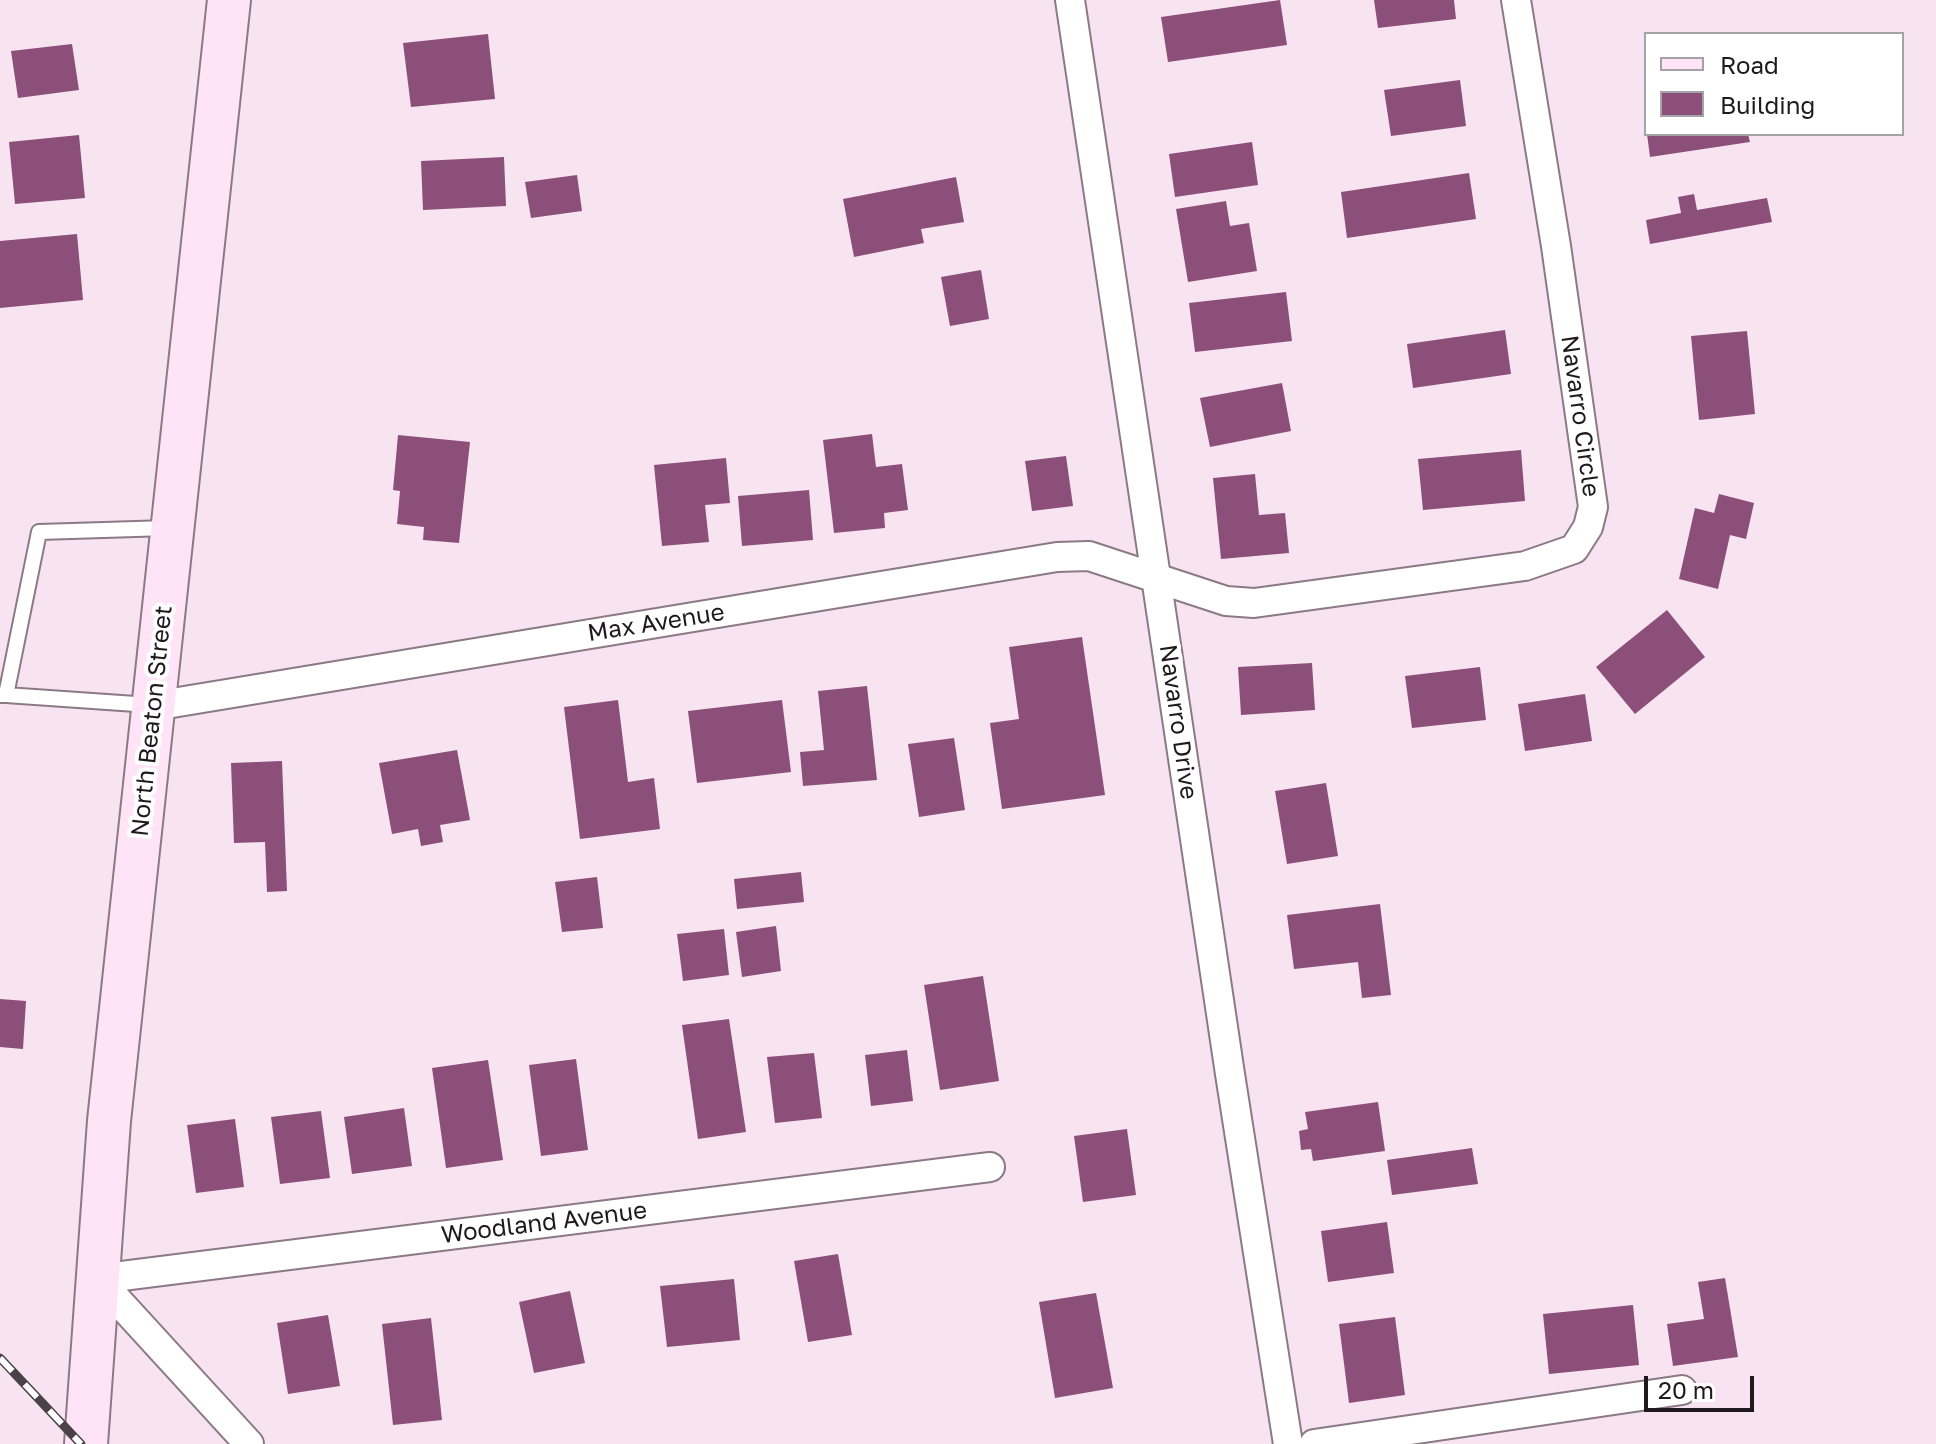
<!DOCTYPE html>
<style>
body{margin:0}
#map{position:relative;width:1936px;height:1444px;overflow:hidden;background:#f7e4f0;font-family:"Golos Text",sans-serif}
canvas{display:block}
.legend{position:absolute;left:1644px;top:32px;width:260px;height:104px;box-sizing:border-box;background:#fff;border:2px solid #a5a3a5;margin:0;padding:10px 14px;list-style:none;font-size:24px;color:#1f191d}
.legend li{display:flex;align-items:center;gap:16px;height:40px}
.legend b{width:40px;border:2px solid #a5a3a5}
.scale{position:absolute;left:1644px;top:1376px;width:110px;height:36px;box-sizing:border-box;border:4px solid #1f191d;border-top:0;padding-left:10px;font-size:24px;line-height:28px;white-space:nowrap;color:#1f191d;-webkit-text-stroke:6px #fff;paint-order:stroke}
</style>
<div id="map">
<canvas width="1936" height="1444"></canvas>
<ul class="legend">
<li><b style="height:10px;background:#ffe4f7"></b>Road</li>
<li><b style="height:22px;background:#8c4f7a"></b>Building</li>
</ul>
<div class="scale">20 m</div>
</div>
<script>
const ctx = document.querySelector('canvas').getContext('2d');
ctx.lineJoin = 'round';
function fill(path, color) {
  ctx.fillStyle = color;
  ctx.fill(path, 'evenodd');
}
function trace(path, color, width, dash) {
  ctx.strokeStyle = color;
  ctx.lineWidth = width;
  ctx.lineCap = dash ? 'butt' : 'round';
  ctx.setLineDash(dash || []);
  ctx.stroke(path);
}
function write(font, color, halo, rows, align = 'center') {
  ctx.font = font + ' "Golos Text",sans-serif';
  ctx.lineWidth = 8;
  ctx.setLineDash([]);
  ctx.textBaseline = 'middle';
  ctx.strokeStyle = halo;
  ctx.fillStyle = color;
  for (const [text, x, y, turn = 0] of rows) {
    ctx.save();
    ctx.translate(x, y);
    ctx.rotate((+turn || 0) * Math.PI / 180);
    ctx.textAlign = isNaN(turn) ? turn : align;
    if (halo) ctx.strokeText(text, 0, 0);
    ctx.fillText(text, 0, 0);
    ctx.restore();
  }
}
const building = new Path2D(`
 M1280,0l7,45 -119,17 -7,-45z
 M1374,0h80l2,19 -78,9z
 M488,34l7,65 -84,8 -8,-64z
 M72,44l7,46 -61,8 -7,-47z
 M1460,80l6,46 -75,10 -7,-46z
 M1647,134h101l2,8 -100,15z
 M79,135l6,63 -70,6 -6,-62z
 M1252,142l6,43 -83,12 -6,-43z
 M504,157l2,49 -83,4 -2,-49z
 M1469,173l7,46 -129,19 -6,-46z
 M577,175l5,36 -51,7 -6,-36z
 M956,177l8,45 -43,7 3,14 -70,14 -11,-58z
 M1694,194l3,16 70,-12 5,24 -122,22 -4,-24 35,-7 -3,-16z
 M1226,201l4,25 19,-3 8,48 -69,11 -12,-73z
 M77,234l6,66 -83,8v-67z
 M981,270l8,49 -39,7 -9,-49z
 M1286,292l6,49 -97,11 -6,-49z
 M1505,330l6,44 -98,14 -6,-44z
 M1747,331l8,83 -56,6 -8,-84z
 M1282,383l9,48 -81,16 -10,-49z
 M872,434l4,33 26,-3 6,46 -24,3 1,15 -51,5 -11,-93z
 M398,435l72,7 -11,101 -36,-3 1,-13 -27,-3 3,-33 -7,-1z
 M1521,450l4,51 -102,9 -5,-51z
 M1066,456l7,50 -41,5 -7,-50z
 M726,458l4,45 -25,2 4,37 -47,4 -8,-81z
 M1255,474l4,41 26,-2 4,40 -68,6 -8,-81z
 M809,490l4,50 -71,6 -4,-50z
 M1719,494l35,9 -8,36 -16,-4 -12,54 -39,-10 16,-71 19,5z
 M1667,610l38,47 -70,57 -39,-47z
 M1082,637l23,158 -103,14 -12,-86 29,-4 -10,-72z
 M1312,663l3,47 -74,5 -3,-48z
 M1480,667l6,53 -74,8 -7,-52z
 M867,686l10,94 -74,6 -3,-34 24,-2 -6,-59z
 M1585,694l7,47 -67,10 -7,-47z
 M618,700l10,82 26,-4 6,51 -80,10 -16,-132z
 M782,700l9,72 -94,11 -9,-72z
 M954,738l11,72 -46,7 -11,-73z
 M457,750l13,70 -30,5 3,17 -22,4 -3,-17 -26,5 -13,-71z
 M282,761l5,130 -20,1 -2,-50 -31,1 -3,-80z
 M1326,783l12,73 -51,8 -12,-73z
 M801,872l3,30 -67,7 -3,-30z
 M597,877l6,51 -41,4 -7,-50z
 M1380,904l11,91 -29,3 -4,-36 -64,7 -7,-54z
 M776,926l5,45 -39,6 -6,-45z
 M724,929l5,46 -46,6 -6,-47z
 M983,976l16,105 -59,9 -16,-105z
 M0,999l26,2 -3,48 -23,-2z
 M729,1019l17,113 -48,7 -16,-114z
 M907,1050l6,51 -42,5 -6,-51z
 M814,1053l8,65 -47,5 -8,-66z
 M576,1059l12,91 -47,6 -12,-91z
 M488,1060l15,100 -57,8 -14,-100z
 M1378,1102l7,49 -72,10 -2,-12 -10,1 -2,-19 9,-2 -3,-17z
 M404,1108l8,58 -60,8 -8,-57z
 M321,1111l9,67 -50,6 -9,-67z
 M235,1119l9,68 -48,6 -9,-68z
 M1127,1129l9,66 -53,7 -9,-66z
 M1472,1148l6,36 -86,11 -5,-35z
 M1387,1222l7,51 -66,9 -7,-51z
 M838,1254l14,81 -44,7 -14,-81z
 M1725,1278l13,79 -65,9 -6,-42 37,-5 -6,-37z
 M734,1279l6,61 -73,7 -7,-61z
 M570,1291l15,72 -51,10 -15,-71z
 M1096,1293l17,95 -58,10 -16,-96z
 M1633,1305l6,60 -90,9 -6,-60z
 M328,1315l12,71 -52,8 -11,-71z
 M1395,1317l10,78 -56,8 -10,-79z
 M431,1318l11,102 -49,5 -11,-101z`);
const lane = new Path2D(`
 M0,695h6l33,-163 129,-4
 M6,695l144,10`);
const street = new Path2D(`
 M1070,0l160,1074 58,370
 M154,706l903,-149 32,-1 137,45 28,2 271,-37 49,-17 14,-22 5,-20 -37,-261 -40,-246
 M98,1279l892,-112
 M98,1279l151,165
 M1314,1444l368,-54`);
const secondary = new Path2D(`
 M86,1444l23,-323 120,-1121`);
const rail = new Path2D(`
 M0,1358l81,86`);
const streetNames = [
 ["Navarro Circle",1580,416,82],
 ["Max Avenue",656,623,-9],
 ["North Beaton Street",152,721,-84],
 ["Navarro Drive",1178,722,82],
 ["Woodland Avenue",544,1223,-7]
];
fill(building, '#8c4f7a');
trace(lane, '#8b7a85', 18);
trace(street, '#8b7a85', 32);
trace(secondary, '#8b7a85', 46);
trace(lane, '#fff', 14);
trace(street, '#fff', 28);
trace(secondary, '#ffe4f7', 42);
trace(rail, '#4a4247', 9);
trace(rail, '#fff', 6, [18]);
write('24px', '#1f191d', '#fff', streetNames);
</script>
